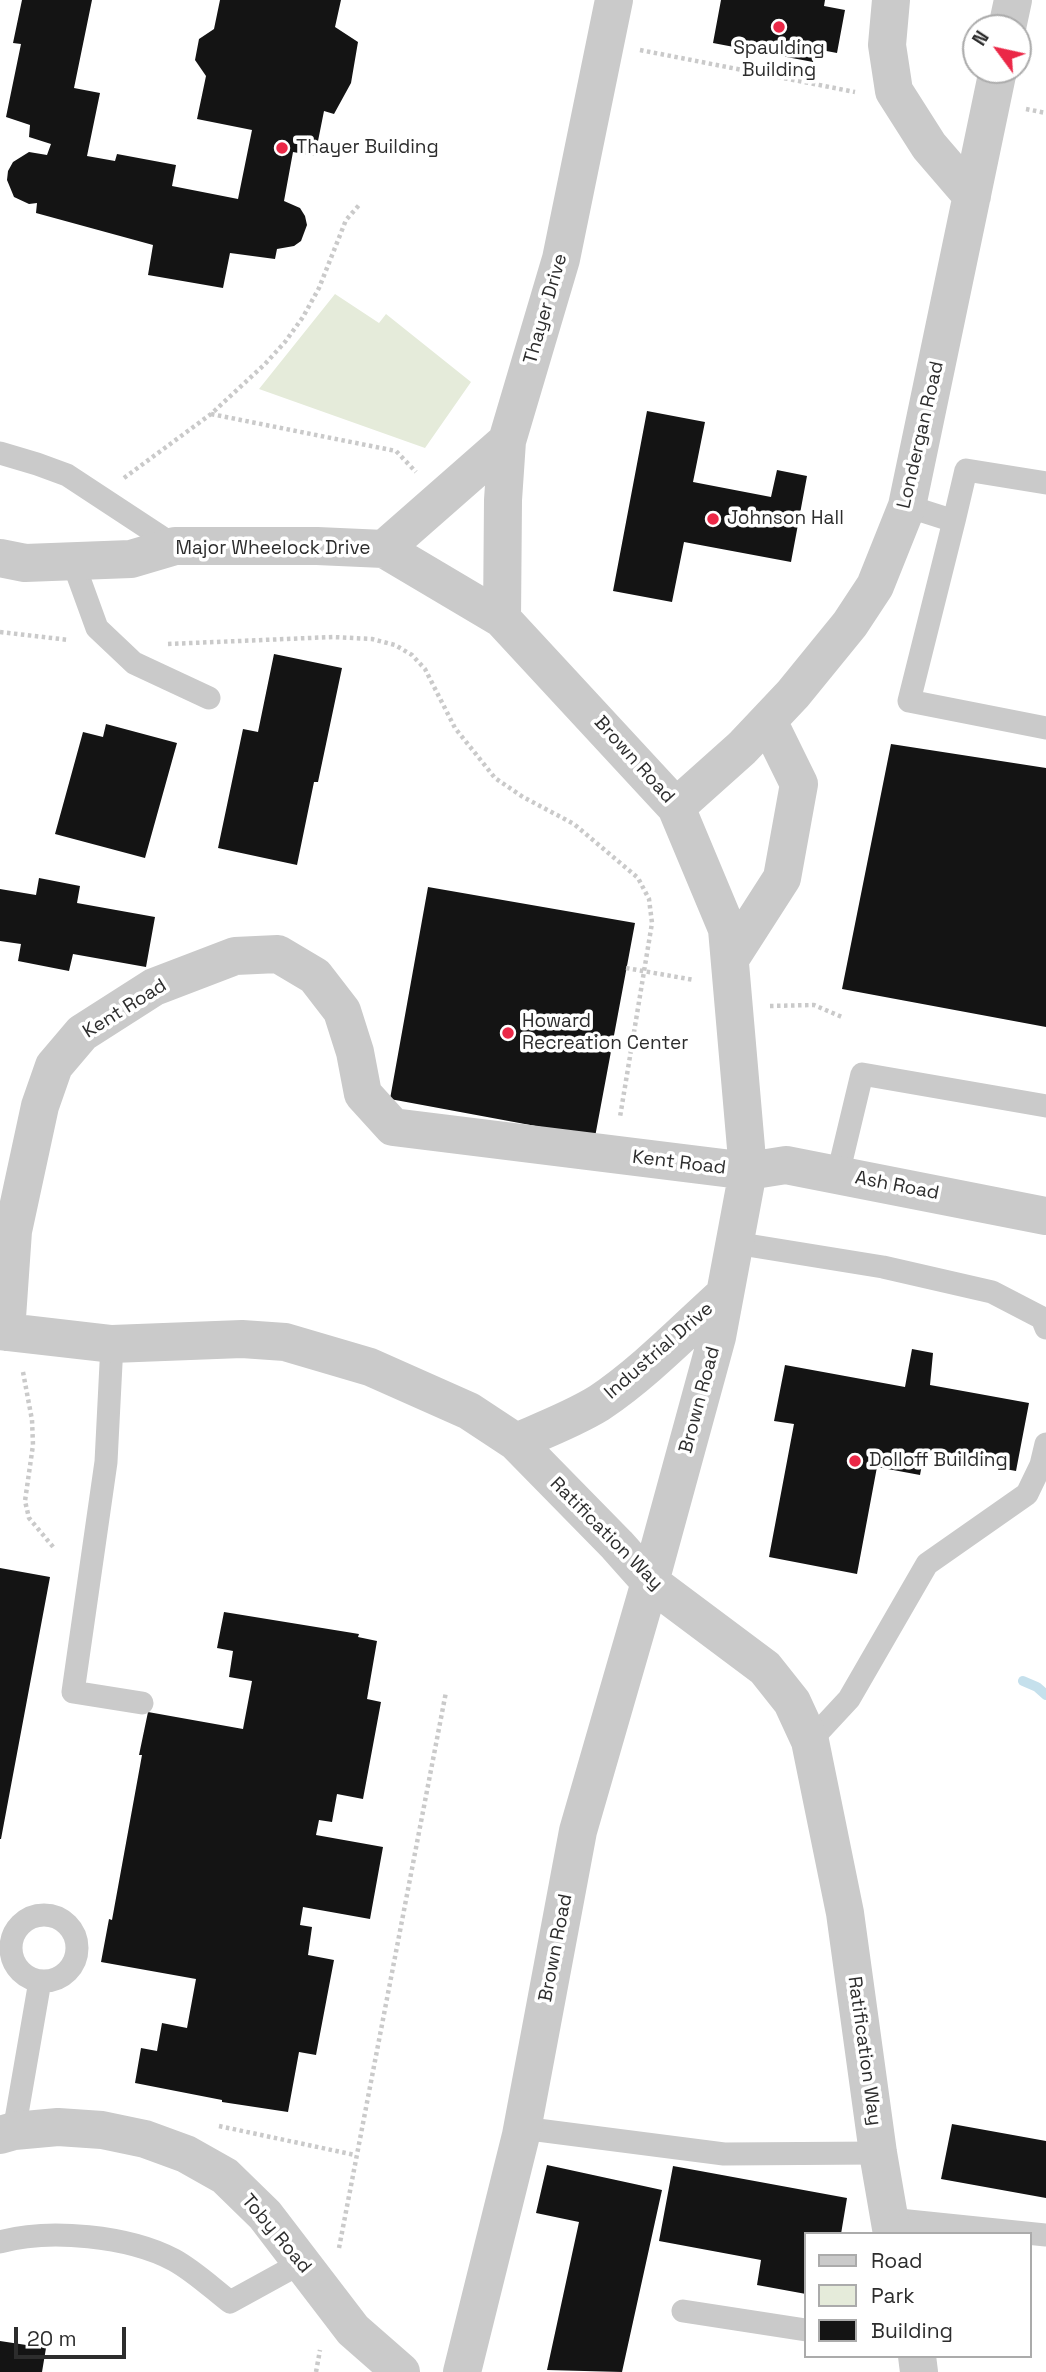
<!DOCTYPE html>
<style>
body{margin:0}
#map{position:relative;width:1046px;height:2372px;overflow:hidden;background:#fff;font-family:"Space Grotesk",sans-serif}
canvas{display:block}
.legend{position:absolute;left:804px;top:2232px;width:228px;height:126px;box-sizing:border-box;background:#fff;border:2px solid #ababab;margin:0;padding:9px 12px;list-style:none;font-size:21px;color:#2d2d2d}
.legend li{display:flex;align-items:center;gap:14px;height:35px}
.legend b{width:35px;border:2px solid #ababab}
.north{position:absolute;left:962px;top:14px;width:70px;height:70px;box-sizing:border-box;background:#fff;border:2px solid #ababab;border-radius:50%;rotate:303deg;font-size:19px;font-weight:700;line-height:28px;text-align:center;color:#2d2d2d}
.north::after{content:'';display:block;margin:auto;width:24px;height:32px;background:#eb2847;clip-path:polygon(50% 0,100% 100%,50% 72%,0 100%)}
.scale{position:absolute;left:14px;top:2327px;width:112px;height:32px;box-sizing:border-box;border:4px solid #2d2d2d;border-top:0;padding-left:9px;font-size:21px;line-height:24px;white-space:nowrap;color:#2d2d2d;-webkit-text-stroke:5px #fff;paint-order:stroke}
</style>
<div id="map">
<canvas width="1046" height="2372"></canvas>
<ul class="legend">
<li><b style="height:9px;background:#cacaca"></b>Road</li>
<li><b style="height:19px;background:#e5ebda"></b>Park</li>
<li><b style="height:19px;background:#141414"></b>Building</li>
</ul>
<div class="north">N</div>
<div class="scale">20 m</div>
</div>
<script>
const ctx = document.querySelector('canvas').getContext('2d');
ctx.lineJoin = 'round';
function fill(path, color) {
  ctx.fillStyle = color;
  ctx.fill(path, 'evenodd');
}
function trace(path, color, width, dash) {
  ctx.strokeStyle = color;
  ctx.lineWidth = width;
  ctx.lineCap = dash ? 'butt' : 'round';
  ctx.setLineDash(dash || []);
  ctx.stroke(path);
}
function write(font, color, halo, rows, align = 'center') {
  ctx.font = font + ' "Space Grotesk",sans-serif';
  ctx.lineWidth = 7;
  ctx.setLineDash([]);
  ctx.textBaseline = 'middle';
  ctx.strokeStyle = halo;
  ctx.fillStyle = color;
  for (const [text, x, y, turn = 0] of rows) {
    ctx.save();
    ctx.translate(x, y);
    ctx.rotate((+turn || 0) * Math.PI / 180);
    ctx.textAlign = isNaN(turn) ? turn : align;
    if (halo) ctx.strokeText(text, 0, 0);
    ctx.fillText(text, 0, 0);
    ctx.restore();
  }
}
const green = new Path2D(`
 M335,294l44,29 7,-9 85,68 -46,66 -166,-59z`);
const stream = new Path2D(`
 M1023,1681l14,6 9,8`);
const building = new Path2D(`
 M22,0h70l-18,88 26,5 -13,63 28,5 2,-7 59,11 -4,21 66,13 14,-69 -55,-11 9,-43 -11,-16 4,-21 15,-10 6,-29h121l-6,27 23,15 -7,41 -17,31 -10,-3 -9,45 -22,-4 -9,49 16,7 5,8 2,9 -6,16 -7,5 -17,3 -2,10 -45,-6 -7,35 -75,-13 5,-30 -117,-32 1,-10 -8,1 -15,-7 -7,-17 1,-9 5,-9 16,-10 18,3 4,-11 -22,-7 1,-12 -24,-8 15,-73 -8,-1z
 M721,0h104l-1,6 21,4 -8,43 -21,-4 -3,13 -100,-19z
 M647,411l58,11 -12,60 78,15 6,-27 30,6 -16,86 -107,-20 -12,60 -59,-11z
 M274,654l68,14 -24,114h-4l-17,83 -79,-17 25,-119 15,3z
 M106,724l71,19 -32,115 -90,-24 28,-102 20,5z
 M891,744l155,24v259l-204,-38z
 M39,878l41,8 -3,17 78,14 -9,50 -73,-13 -4,17 -51,-10 3,-17 -21,-3v-52l36,6z
 M428,887l207,36 -40,214 -205,-38z
 M912,1349l21,4 -3,32 99,18 -13,68 -92,-17 -4,21 -43,-8 -20,107 -88,-17 25,-133 -20,-3 11,-56 120,22z
 M0,1568l50,9 -49,262h-1z
 M224,1612l135,22 -1,3 19,4 -10,58 14,3 -18,97 -26,-5 -5,28 -13,-2 -3,15 67,12 -13,72 -67,-12 -3,18 12,2 -4,28 26,5 -18,95 -17,-3 -11,60 -66,-10v-2l-87,-17 6,-35 16,3 5,-28 25,5 9,-49 -95,-17 8,-43 3,1 30,-165h-3l9,-43 95,17 9,-48 -23,-4 4,-26 -16,-3z
 M952,2124l94,17v57l-105,-19z
 M547,2165l115,25 -40,182 -75,-2 32,-148 -43,-9z
 M673,2166l174,32 -6,36h-35v60l-49,-9 4,-25 -102,-19z
 M0,2341l46,7 -4,24h-42z`);
const path = new Path2D(`
 M640,50l215,42
 M1026,109l20,4
 M211,414l185,37 20,21
 M124,478l87,-64 54,-50 20,-22 18,-25 16,-29 27,-68 14,-16
 M0,632l69,8
 M168,644l165,-7 39,2 23,6 17,10 13,14 30,59 40,50 28,19 51,27 64,54 11,21 3,24 -32,194
 M626,968l68,12
 M770,1006l44,-1 28,12
 M23,1372l9,48 1,25 -8,56 4,17 25,30
 M219,2126l136,29
 M339,2248l107,-556
 M316,2372l4,-22`);
const service = new Path2D(`
 M0,453l37,11 30,11 108,71
 M907,506l47,15 12,-51 80,13
 M954,521l-45,180 137,27
 M73,562l24,66 37,35 75,35
 M838,1174l24,-100 184,32
 M735,1243l148,24 109,25 50,26 4,10
 M112,1344l-6,118 -33,230 69,11
 M810,1741l39,-42 78,-135 100,-70 14,-29 5,-21
 M11 1948a33 33 0 1 1 66 0a33 33 0 1 1-66 0Z
 M522,2128l202,26 154,-1
 M14,2131l26,-150
 M889,2219l157,16
 M0,2242c49,-14 129,-6 174,18 20,11 38,28 56,42l71,-39
 M683,2311l123,19`);
const minor = new Path2D(`
 M891,0l-4,45 7,46 35,55 43,50
 M1007,28l6,-28
 M384,549l118,70 174,188 51,122 21,242 -31,166 -67,245 -72,249 -57,304 -59,237
 M0,558l25,5 106,-4 44,-13h142l67,3 123,-108
 M502,619l1,-119 4,-59 54,-182 53,-259
 M676,807l66,-59 51,-54 57,-70 25,-38 32,-80 91,-436
 M730,959l52,-81 17,-94 -31,-63
 M0,1331l112,13 130,-5 43,3 85,25 99,44 47,31 101,103 33,37 115,86 27,34 18,39 35,172 33,240 14,81
 M6,1332l7,-101 27,-125 14,-40 28,-33 72,-46 81,-31 43,-2 37,22 27,35 13,41 8,42 30,33 355,44 38,-6 260,51
 M516,1442c28,-12 57,-23 83,-39 46,-31 85,-72 126,-109
 M0,2135l14,-4 44,-4 44,3 43,9 41,15 39,22 40,39 88,115 48,42
 M917,2356l2,16`);
const markers = [
 [779,27,7,"#eb2847"],
 [282,148,7,"#eb2847"],
 [713,519,7,"#eb2847"],
 [508,1033,7,"#eb2847"],
 [855,1461,7,"#eb2847"]
];
const poiNames = [
 ["Spaulding",779,49,"center"],
 ["Building",779,71,"center"],
 ["Thayer Building",296,148],
 ["Johnson Hall",727,519],
 ["Howard",522,1022],
 ["Recreation Center",522,1044],
 ["Dolloff Building",869,1461]
];
const streetNames = [
 ["Thayer Drive",546,309,-74],
 ["Londergan Road",921,435,-77],
 ["Major Wheelock Drive",273,549],
 ["Brown Road",634,760,48],
 ["Kent Road",125,1009,-32],
 ["Kent Road",679,1163,7],
 ["Ash Road",897,1186,11],
 ["Industrial Drive",659,1351,-41],
 ["Brown Road",700,1400,-75],
 ["Ratification Way",606,1534,45],
 ["Brown Road",556,1948,-79],
 ["Ratification Way",864,2051,82],
 ["Toby Road",276,2234,50]
];
fill(green, '#e5ebda');
trace(stream, '#c5e0ec', 10);
fill(building, '#141414');
trace(path, '#cacaca', 4.5, [3.5, 3.5]);
trace(service, '#cacaca', 23);
trace(minor, '#cacaca', 38);
for (const [x, y, r, color] of markers) {
  const dot = new Path2D();
  dot.arc(x, y, r, 0, 2 * Math.PI);
  ctx.fillStyle = color;
  ctx.fill(dot);
  trace(dot, '#fff', 2.5);
}
write('19px', '#2d2d2d', '#fff', poiNames, 'left');
write('19px', '#2d2d2d', '#fff', streetNames);
</script>
